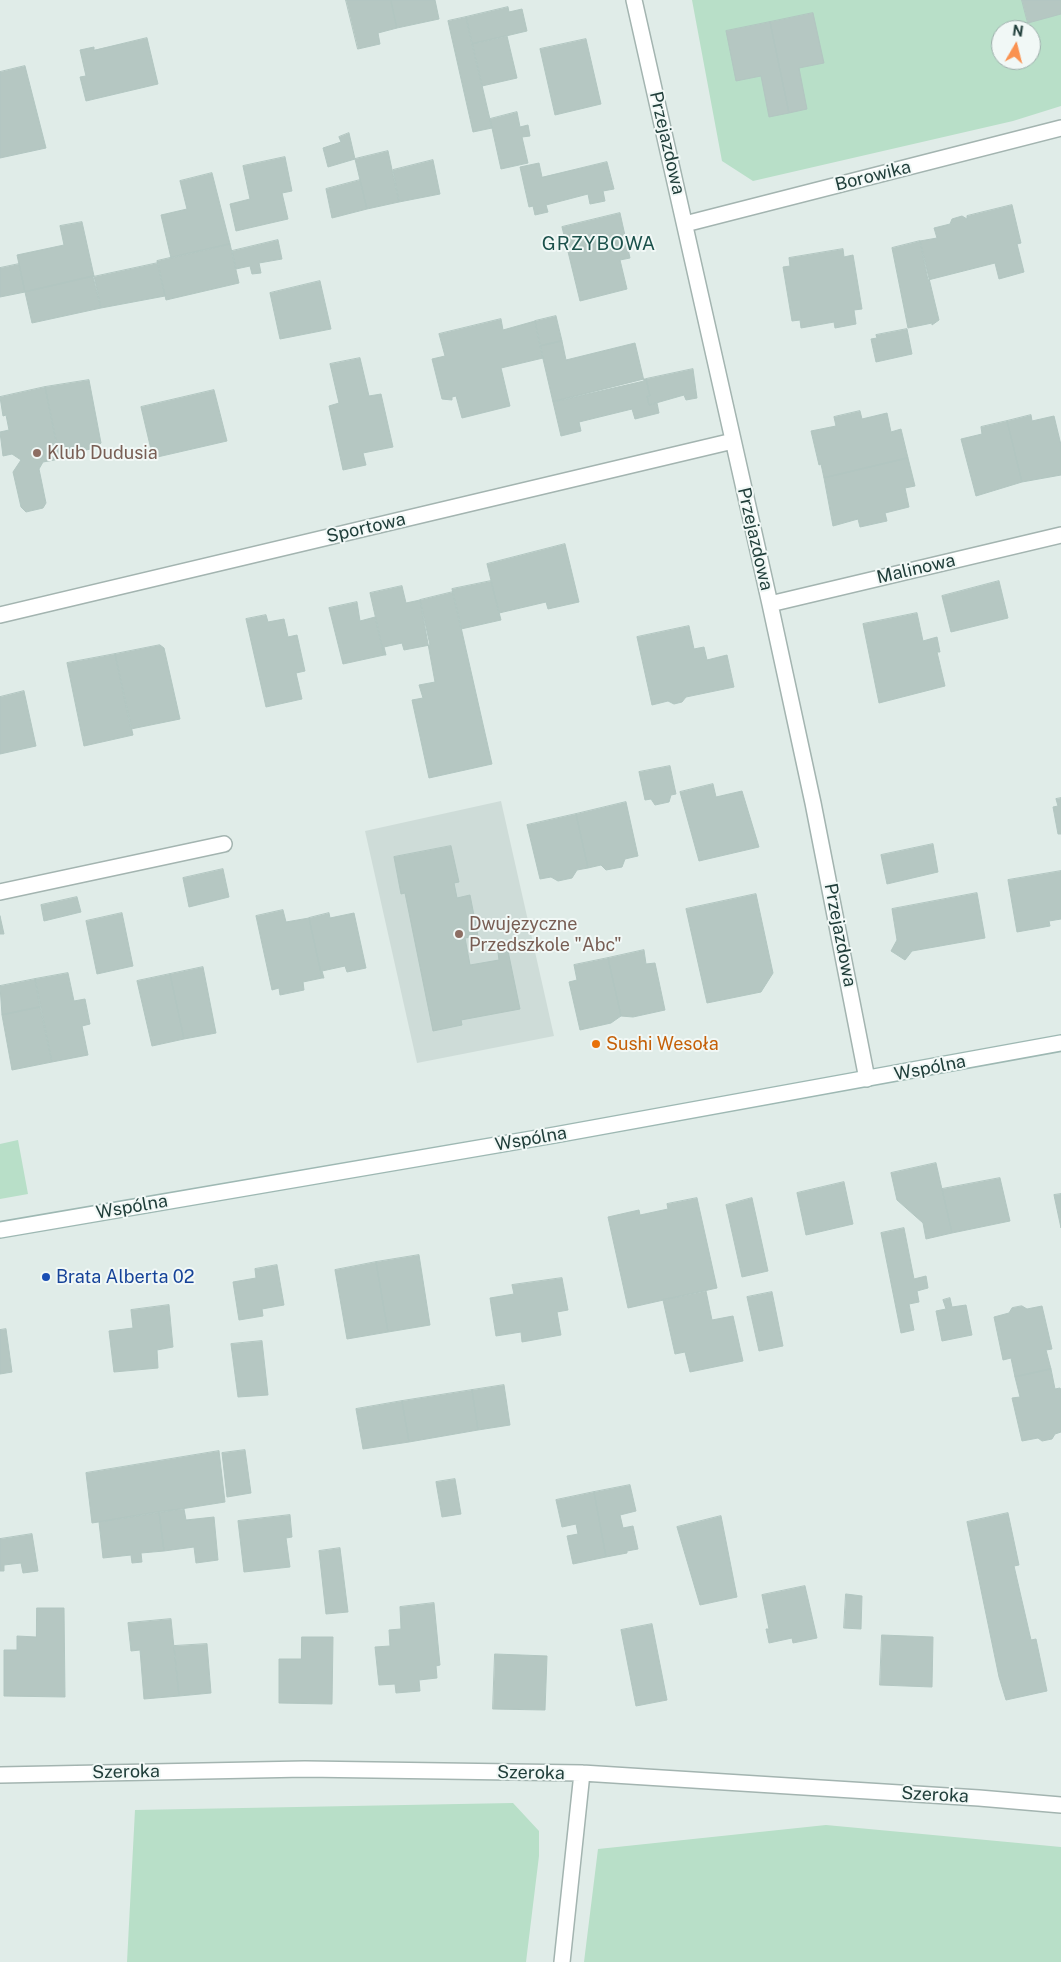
<!DOCTYPE html>
<meta charset="utf-8">
<style>
body{margin:0}
#map{position:relative;width:1061px;height:1962px;overflow:hidden;background:#e0ece8;font-family:"Public Sans",sans-serif}
canvas{display:block}
.north{position:absolute;left:991px;top:20px;width:50px;height:50px;box-sizing:border-box;background:#f1f8f6;border:1px solid #9daeab;border-radius:50%;rotate:8deg;font-size:14px;font-weight:700;line-height:20px;text-align:center;color:#203e3a}
.north::after{content:'';display:block;margin:auto;width:18px;height:22px;background:#fa9250;clip-path:polygon(50% 0,100% 100%,50% 72%,0 100%)}
</style>
<div id="map">
<canvas width="1061" height="1962"></canvas>
<div class="north">N</div>
</div>
<script>
const ctx = document.querySelector('canvas').getContext('2d');
ctx.lineJoin = 'round';
function fill(path, color) {
  ctx.fillStyle = color;
  ctx.fill(path, 'evenodd');
}
function trace(path, color, width, dash) {
  ctx.strokeStyle = color;
  ctx.lineWidth = width;
  ctx.lineCap = dash ? 'butt' : 'round';
  ctx.setLineDash(dash || []);
  ctx.stroke(path);
}
function write(font, color, halo, rows, align = 'center') {
  ctx.font = font + ' "Public Sans",sans-serif';
  ctx.lineWidth = 4;
  ctx.setLineDash([]);
  ctx.textBaseline = 'middle';
  ctx.strokeStyle = halo;
  ctx.fillStyle = color;
  for (const [text, x, y, turn = 0] of rows) {
    ctx.save();
    ctx.translate(x, y);
    ctx.rotate((+turn || 0) * Math.PI / 180);
    ctx.textAlign = isNaN(turn) ? turn : align;
    if (halo) ctx.strokeText(text, 0, 0);
    ctx.fillText(text, 0, 0);
    ctx.restore();
  }
}
const built = new Path2D(`
 M501,801l53,235 -137,27 -52,-232z`);
const green = new Path2D(`
 M692,0h369v106l-48,15 -260,60 -31,-20zM1001,30h30v30h-30z
 M18,1140l10,54 -28,5v-55z
 M513,1803l26,28v25l-13,106h-399l8,-152z
 M826,1825l235,22v115h-477l14,-113z`);
const building = new Path2D(`
 M346,0h45l6,28 -19,5 2,11 -22,5z
 M391,0h44l4,19 -42,9z
 M1022,0h39v14l-33,9z
 M508,7l1,5 13,-3 5,22 -55,13 -6,-27z
 M813,13l11,50 -25,5 8,41 -18,4 -19,-91z
 M466,17l26,111 -19,4 -25,-111z
 M770,22l19,91 -20,4 -8,-41 -25,5 -10,-50z
 M507,36l10,42 -35,8 -10,-42z
 M147,38l11,46 -72,17 -6,-24 6,-1 -6,-26 14,-3v3z
 M586,39l15,65 -46,11 -15,-66z
 M25,66l21,82 -46,10v-86z
 M517,112l3,15 8,-2 2,11 -8,1 6,26 -27,6 -11,-50z
 M349,133l6,26 -27,8 -5,-19 18,-6 -2,-5z
 M388,151l11,51 -32,7 -12,-50z
 M285,157l7,34 -10,2 6,26 -52,12 -6,-27 20,-5 -7,-33z
 M433,160l7,34 -41,8 -6,-32z
 M607,162l7,27 -11,2 2,10 -15,3 -2,-10 -42,11 2,7 -13,3 -2,-9 -4,1 -9,-40 19,-4 3,14z
 M212,173l18,71 -59,14 -10,-43 26,-6 -7,-28z
 M360,180l7,29 -35,9 -6,-29z
 M1012,205l9,38 -4,1 7,28 -25,7 -4,-16 -67,17 -8,-39 17,-3 -3,-10 16,-4 2,-5 10,-3 5,3v-3z
 M620,213l10,45 -10,2 7,29 -47,12 -18,-74z
 M82,222l12,54 -69,16 -8,-37 47,-10 -4,-19z
 M278,240l4,19 -23,4 2,10 -9,1 -2,-8 -14,3 -4,-18z
 M920,241l19,79 -7,5v-2l-24,5 -16,-80z
 M230,244l9,39 -73,17 -9,-39z
 M843,249l1,8 9,-2 9,54 -8,1 2,14 -21,4 -1,-6 -33,6 -1,-8 -8,1 -9,-54 7,-1 -1,-8z
 M158,263l7,33 -64,12 -8,-31z
 M19,264l6,28 -25,5v-29z
 M94,276l7,32 -69,15 -7,-31z
 M320,281l11,48 -51,10 -10,-46z
 M556,316l6,25 -22,5 -5,-25z
 M501,319l2,11 32,-9 8,37 -42,10 9,38 -48,12 -6,-22 -4,1v3l-10,-1 -10,-40 13,-3 -6,-22z
 M907,329l5,25 -36,8 -5,-23 6,-1 -1,-3z
 M562,341l4,19 69,-17 9,38 -91,21 -13,-56z
 M360,358l9,38 12,-2 12,53 -30,6 3,12 -23,5 -14,-64 10,-3 -9,-39z
 M693,369l4,29 -11,2 -2,-5 -35,10 -2,-9h3l-4,-17z
 M644,379h2l4,17h-3l2,9 8,-2 2,10 -24,6 -3,-10 -53,13 2,9 -20,5 -8,-34z
 M89,380l12,63 -6,5 -36,8 -14,-69z
 M45,387l15,72 -17,3 -4,7 7,34 -3,5 -17,4 -5,-5 -8,-35 8,-12 -9,-6 -9,2 -3,-24 9,-2 -3,-15 -3,1 -3,-19z
 M214,390l13,51 -74,17 -12,-51z
 M860,411l2,8 25,-6 4,19 10,-3 7,29 -84,20 -3,-14 -2,1 -8,-34 25,-5 -2,-9z
 M1031,415l1,6 22,-5 7,29v30l-39,7 -15,-61z
 M1007,421l15,61 -46,14 -15,-57 21,-5 -1,-7z
 M908,458l7,28 -10,2 4,19 -24,6 2,8 -27,6 -2,-8 -25,7 -9,-48z
 M565,544l14,58 -31,7 -2,-7 -47,11 -12,-49z
 M491,581l10,39 -40,9 -9,-40z
 M999,581l9,37 -57,14 -9,-36z
 M402,586l4,17 14,-3 10,45 -26,5 -2,-7 -18,4 2,8h-2l-14,-62z
 M453,592l39,172 -63,14 -17,-78 11,-2 -4,-13 16,-3 -15,-82z
 M357,602l3,19 15,-4 9,38 -41,9 -14,-56z
 M917,613l6,28 14,-4 3,15h-3l8,34 -66,17 -16,-79z
 M266,615l2,7 16,-3 4,18 9,-2 8,36 -9,2 6,26 -36,8 -20,-88z
 M689,626l5,23 10,-2 3,13 20,-5 7,32 -48,10 -4,5 -8,2 -6,-3 -16,4 -15,-68z
 M160,645l4,3 16,71 -49,10 -16,-75z
 M115,654l18,81 -49,11 -17,-83z
 M24,691l12,55 -36,8v-57z
 M670,766l6,28 -5,1 -2,7 -14,3 -4,-6 -6,1 -6,-28z
 M713,784l3,13 26,-6 17,56 -60,14 -19,-69z
 M1061,798v36h-3l-5,-27 5,-1 -2,-7z
 M626,802l12,54 -13,3 -3,8 -16,3 -5,-5 -13,3 -12,-54z
 M576,814l12,54 -11,2 -5,8 -14,3 -7,-4 -11,2 -13,-54z
 M933,844l5,28 -51,12 -6,-29z
 M451,846l8,36 -5,1 3,15 13,-3 8,41 -13,2 5,27 29,-5 -1,-8 10,-1 12,58 -59,11 1,5 -29,6 -28,-138 -4,1 -7,-37z
 M223,869l6,28 -40,10 -6,-29z
 M1061,871v48l-12,2 1,5 -33,6 -9,-52z
 M977,893l8,45 -73,13 -7,9 -14,-9 6,-11 -5,-31z
 M756,894l17,79 -12,19 -54,11 -21,-94z
 M77,897l4,15 -37,9 -3,-16z
 M283,910l3,12 23,-4 13,60 -19,4 1,8 -24,5 -1,-7 -7,2 -16,-74z
 M122,913l11,53 -36,8 -11,-53z
 M329,913l1,5 24,-5 12,55 -19,4 -2,-6 -23,5 2,7h-2l-13,-60z
 M0,916l4,18h-4z
 M644,950l2,14 9,-1 10,47 -32,7 -12,-1 -13,-58z
 M608,958l13,58 -10,7 -31,7 -11,-48 8,-2 -3,-15z
 M203,967l13,66 -32,6 -14,-65z
 M68,973l6,28 11,-2 5,25 -8,2 6,29 -36,7 -17,-83z
 M170,974l14,65 -32,7 -15,-65z
 M35,979l5,28 -38,8 -2,-29z
 M40,1007l12,55 -40,8 -10,-55z
 M936,1163l16,70 -26,6 -3,-16 -26,-23 -6,-27z
 M1000,1178l10,43 -58,12 -10,-44z
 M844,1182l9,42 -47,11 -9,-42z
 M1061,1194v34l-7,-33z
 M697,1198l20,90 -89,20 -20,-91 31,-7 1,5 28,-6 -1,-5z
 M752,1198l16,73 -26,6 -16,-72z
 M904,1228l10,51 12,-3 2,12 -11,3 2,11 -10,2 5,26 -13,3 -20,-100z
 M419,1255l11,70 -42,7 -12,-70z
 M376,1262l12,70 -41,7 -12,-69z
 M277,1265l7,40 -22,4 1,7 -24,4 -6,-38 23,-4 -1,-9z
 M562,1278l6,32 -11,2 4,23 -39,7 -1,-10 -25,4 -6,-38 24,-4 -2,-9z
 M706,1291l6,29 21,-4 10,45 -53,11 -5,-20 -10,2 -12,-54z
 M772,1292l11,54 -24,5 -12,-54z
 M950,1298l2,9 14,-2 6,30 -30,6 -6,-30 10,-2 -3,-9z
 M169,1305l4,42 -16,3 1,18 -44,4 -5,-41 24,-3 -2,-18z
 M1022,1306l5,3 15,-3 10,43 -6,1 5,19 -36,8 -4,-19 -8,2 -9,-43 15,-4 3,-5z
 M6,1329l6,43 -12,2v-44z
 M262,1341l6,54 -30,2 -7,-53z
 M1051,1369l4,20 5,-1 1,2v42l-6,2 -3,5 -10,2 -4,-3 -16,3 -10,-43 8,-1 -5,-20z
 M504,1385l6,40 -32,5 -6,-40z
 M472,1390l6,40 -69,12 -7,-41z
 M402,1401l7,41 -46,7 -7,-40z
 M245,1450l6,43 -24,4 -5,-44z
 M219,1451l6,51 -133,21 -6,-50z
 M455,1479l6,35 -19,3 -6,-35z
 M630,1485l6,26 -16,4 3,13 10,-2 5,23 -11,2v2l-21,4 -12,-65z
 M594,1492l12,65 -33,7 -6,-28 11,-2 -2,-10 -14,3 -6,-27z
 M184,1509l2,11 28,-3 4,43 -22,3 -2,-16 -30,4 -5,-39z
 M159,1512l5,39 -23,2 1,9 -10,1 -1,-8 -28,3 -4,-36z
 M1008,1513l11,52 -5,1 17,74 5,-1 11,52 -41,9 -7,-23 -32,-155z
 M290,1515l2,22 -6,1 4,29 -46,5 -6,-51z
 M721,1516l16,81 -37,8 -23,-78z
 M32,1534l6,37 -15,2 -2,-10 -17,2v6h-4v-32z
 M340,1548l8,64 -22,2 -7,-63z
 M805,1586l12,52 -24,5 -1,-5 -23,5 -3,-14h3l-7,-34z
 M846,1594l16,2 -1,33 -17,-1z
 M434,1603l6,62 -4,1 1,12 -18,2 1,11 -24,2 -1,-9 -16,1 -4,-38 15,-1 -1,-16 12,-1 -1,-22z
 M37,1608h27l1,89 -61,-1v-46h13v-14l19,1z
 M171,1619l8,77 -35,3 -4,-49 -9,1 -3,-28z
 M652,1624l15,76 -31,6 -15,-76z
 M882,1635l51,2 -1,50 -52,-2z
 M302,1637h31l-1,67 -53,-1v-44h22z
 M207,1644l4,49 -32,3 -5,-50z
 M495,1654l52,2 -2,54 -52,-1z`);
const lane = new Path2D(`
 M0,892l224,-48`);
const street = new Path2D(`
 M634,0l136,604 43,199 54,276
 M685,224l376,-96
 M770,604l291,-69
 M0,615l733,-174
 M0,1775l305,-6 277,4 397,25 82,7
 M562,1962l20,-189`);
const secondary = new Path2D(`
 M0,1230l555,-95 506,-92`);
const markers = [
 [37,453,5,"#8d6e63"],
 [459,934,5,"#8d6e63"],
 [596,1044,5,"#e8710a"],
 [46,1277,5,"#1a4fb4"]
];
const streetNames = [
 ["Przejazdowa",667,143,77],
 ["Borowika",873,176,-14],
 ["Sportowa",366,528,-13],
 ["Przejazdowa",755,539,77],
 ["Malinowa",916,569,-13],
 ["Przejazdowa",840,935,79],
 ["Wspólna",930,1068,-11],
 ["Wspólna",531,1139,-10],
 ["Wspólna",132,1207,-10],
 ["Szeroka",126,1772,-1],
 ["Szeroka",531,1773,1],
 ["Szeroka",935,1795,3]
];
const educationNames = [
 ["Klub Dudusia",47,453],
 ["Dwujęzyczne",469,924],
 ["Przedszkole \"Abc\"",469,945]
];
const foodNames = [
 ["Sushi Wesoła",606,1044]
];
const transitNames = [
 ["Brata Alberta 02",56,1277]
];
const neighbourhoodNames = [
 ["GRZYBOWA",599,244]
];
fill(built, '#cedcd8');
fill(green, '#b8dfc8');
fill(building, '#b5c7c2');
trace(building, '#b2c6c1', 1);
trace(lane, '#a3b4b0', 18);
trace(street, '#a3b4b0', 18);
trace(secondary, '#9eb8b3', 18);
trace(lane, '#fff', 15);
trace(street, '#fff', 15);
trace(secondary, '#fff', 15);
for (const [x, y, r, color] of markers) {
  const dot = new Path2D();
  dot.arc(x, y, r, 0, 2 * Math.PI);
  ctx.fillStyle = color;
  ctx.fill(dot);
  trace(dot, '#f1f8f6', 2);
}
write('18px', '#203e3a', '#f1f8f6', streetNames);
write('18px', '#785e54', '#f1f8f6', educationNames, 'left');
write('18px', '#c56008', '#f1f8f6', foodNames, 'left');
write('18px', '#164399', '#f1f8f6', transitNames, 'left');
ctx.letterSpacing = '1px';
write('19px', '#1b514b', '#f1f8f6', neighbourhoodNames);
ctx.letterSpacing = '0px';
</script>
